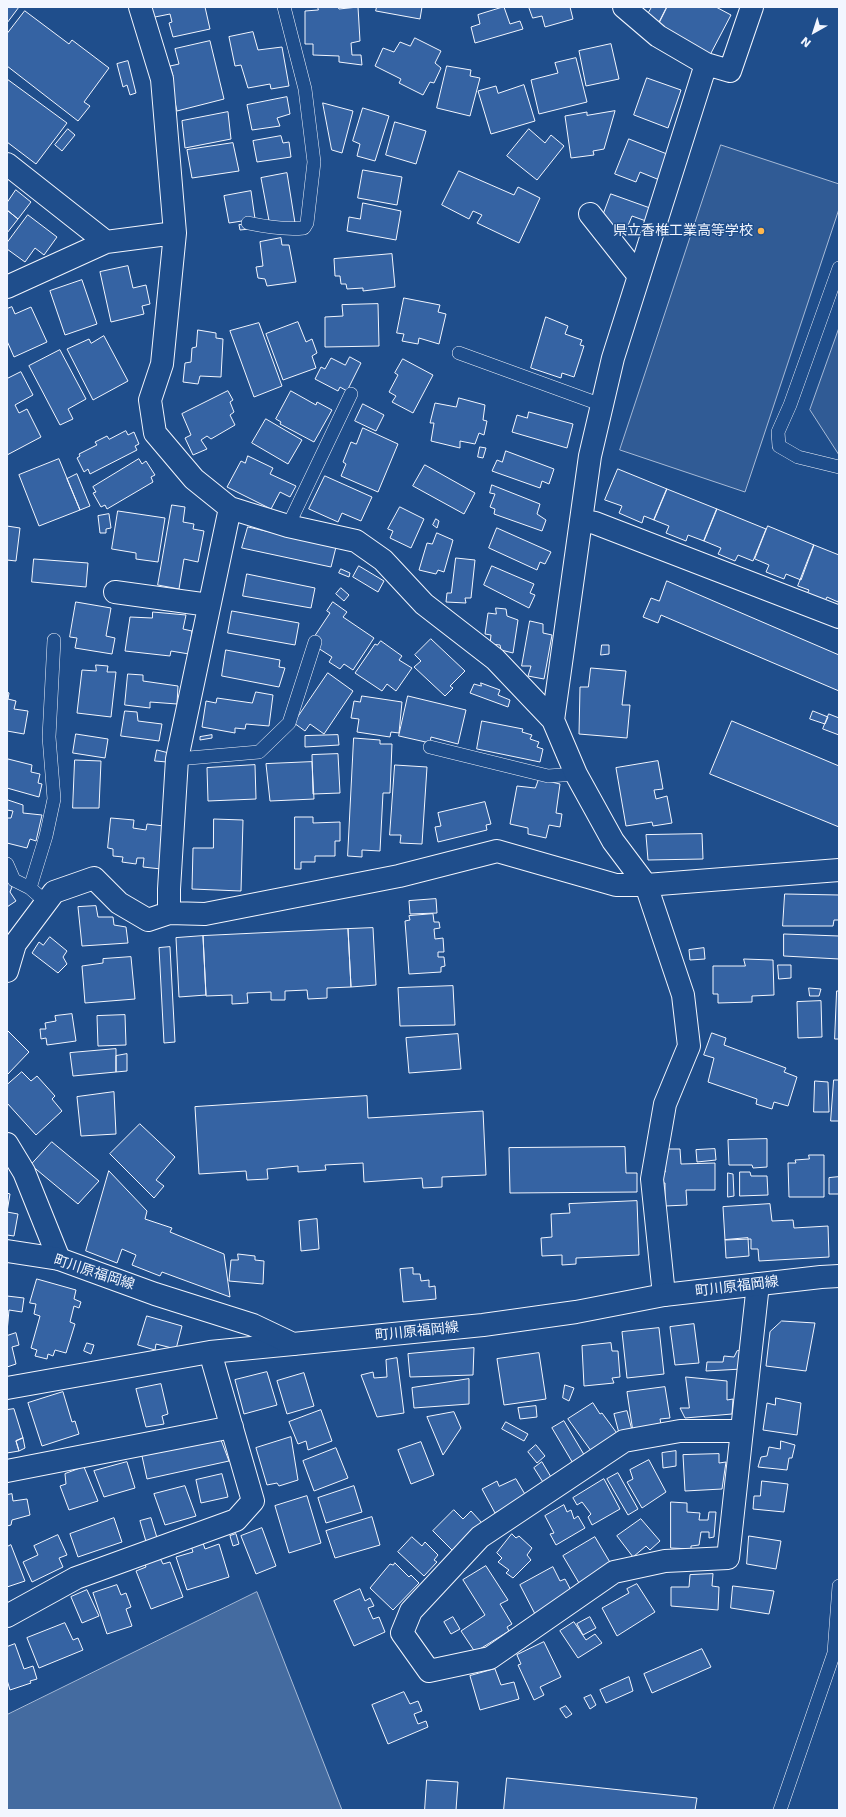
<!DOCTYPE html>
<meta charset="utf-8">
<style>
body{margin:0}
#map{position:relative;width:846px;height:1817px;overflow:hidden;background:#1f4e8c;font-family:"DejaVu Sans",sans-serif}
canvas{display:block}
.frame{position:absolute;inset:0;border:8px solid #f2f6ff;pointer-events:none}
.north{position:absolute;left:794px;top:12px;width:40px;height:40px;-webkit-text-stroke:3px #1f4e8c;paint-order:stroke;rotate:219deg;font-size:11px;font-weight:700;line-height:16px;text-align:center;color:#f2f6ff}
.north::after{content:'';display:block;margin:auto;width:14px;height:18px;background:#f2f6ff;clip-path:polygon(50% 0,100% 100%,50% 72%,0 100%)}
</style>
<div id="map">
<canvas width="846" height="1817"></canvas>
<div class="frame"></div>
<div class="north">N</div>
</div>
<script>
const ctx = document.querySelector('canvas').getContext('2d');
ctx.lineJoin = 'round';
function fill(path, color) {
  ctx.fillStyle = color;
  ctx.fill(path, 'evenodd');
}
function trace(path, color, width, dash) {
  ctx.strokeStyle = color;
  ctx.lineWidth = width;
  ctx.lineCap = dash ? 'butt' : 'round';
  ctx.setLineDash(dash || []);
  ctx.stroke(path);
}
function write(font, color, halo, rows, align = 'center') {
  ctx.font = font + ' "DejaVu Sans","Noto Sans JP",sans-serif';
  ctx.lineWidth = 3;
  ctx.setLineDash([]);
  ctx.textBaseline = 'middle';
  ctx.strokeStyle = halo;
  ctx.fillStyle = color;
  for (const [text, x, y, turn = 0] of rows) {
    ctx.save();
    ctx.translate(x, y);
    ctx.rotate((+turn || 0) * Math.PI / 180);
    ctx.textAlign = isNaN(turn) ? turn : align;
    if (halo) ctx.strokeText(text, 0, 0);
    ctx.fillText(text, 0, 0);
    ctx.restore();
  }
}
const built = new Path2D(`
 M721,145l118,39v25l-94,283 -125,-42z
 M839,328v127l-29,-45z`);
const water = new Path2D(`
 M257,1592l85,218h-335v-95z`);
const building = new Path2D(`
 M7,7h12l-12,16z
 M148,7h57l5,22 -37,8 -4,-14 3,-1 -2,-8 -20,4z
 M318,7h20l1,2 19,-2 2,34 -9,2 1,12h9l1,10 -23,-3v-6l-26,-1v-11h-8v-33l13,-1z
 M377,7h45l-2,12 -44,-8z
 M504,7l6,17 10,-3 3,8 -48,14 -4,-16 9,-3 -2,-9z
 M529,7h41l3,12 -28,8 -3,-11 -9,2z
 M652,7h15l-10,20 -13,-6z
 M667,7h49l15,8 -21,40 -53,-28z
 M25,11l44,33 3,-4 37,28 -25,34 6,4 -12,15 -71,-55v-32z
 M253,32l5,18 24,-3 7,39 -18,3 -1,-5 -22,4 -7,-23 -6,1 -6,-29z
 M415,38l26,13 -6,12 6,5 -7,15 -4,-1 -7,13 -24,-12 2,-4 -26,-13 8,-18 11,4 6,-10 10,4z
 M210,41l14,58 -47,12 -8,-34 4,-1 -3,-10 9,-2 -4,-15z
 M611,44l8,35 -33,7 -7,-35z
 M576,58l11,44 -48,12 -8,-34 27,-7 -3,-10z
 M128,61l8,32 -6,2 -3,-10 -4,2 -6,-23z
 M447,66l24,4 -1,6 10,2 -10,38 -33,-8z
 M647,78l34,12 -13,38 -34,-13z
 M7,79l60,44 -31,41 -29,-22z
 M524,85l11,36 -44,13 -13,-43 18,-5 2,7z
 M287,97l3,17 -13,4 3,8 -28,4 -5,-25z
 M323,103l30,8 -11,42 -10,-3z
 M363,108l26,8 -14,45 -18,-5 3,-12 -7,-3z
 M615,111l-11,38 -11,2 1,4 -23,3 -6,-42 22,-4v3z
 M228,112l3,27 -46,9 -3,-27z
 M395,122l31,9 -10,33 -30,-9z
 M68,129l7,6 -13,16 -7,-6z
 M529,129l16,14 6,-8 13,11 -27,34 -30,-24z
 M281,136l2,7 6,-1 2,15 -34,5 -4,-21z
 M629,139l43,17 -10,25 -22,-9 -4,10 -21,-8z
 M233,143l6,28 -47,7 -5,-28z
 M363,170l39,7 -5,28 -39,-7z
 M459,171l55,24 4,-8 22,11 -21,45 -42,-20 5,-8 -9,-4 -4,8 -27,-14z
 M287,173l8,50 -25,3 -9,-48z
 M16,190l15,12 -13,17 -11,-9v-7z
 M251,191l4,28 -26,4 -5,-27z
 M611,194l39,14 -4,13 -14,-5 -6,14 -25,-9z
 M363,203l38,8 -5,29 -49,-9 2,-14 11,2z
 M7,210l11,9 -11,14z
 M28,215l29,22 -13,18 -9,-7 -10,14 -18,-13v-6z
 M250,224v5l-10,1 -1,-5z
 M281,238l1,7h7l7,37 -29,4 -2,-7 -7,-1 -2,-11 7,-1 -3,-24z
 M392,254l3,33 -32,4v-3l-16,1 -1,-5h-5l-1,-8h-5l-1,-17z
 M128,266l5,22 13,-3 4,19 -8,2 2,8 -33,8 -11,-50z
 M82,280l15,44 -32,11 -15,-44z
 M404,298l36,7 -2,7 8,2 -7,30 -20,-6 -1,6 -16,-3 2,-7 -7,-1z
 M378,304l1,42 -54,1v-30l18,-1 -1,-11z
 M12,307l3,7 16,-7 16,35 -33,15 -7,-16v-32z
 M546,317l22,9 -3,8 17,6 -2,5 4,1 -10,31 -12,-4 -1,5 -30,-10z
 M298,322l8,20 6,-3 5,14 -5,3 4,12 -33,12 -17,-46z
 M259,323l23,63 -28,11 -24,-66z
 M198,330l18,3v5l7,1 -2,38 -21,-1 -2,8 -15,-2 2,-19 6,-1 1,-14 4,-1z
 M104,336l24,45 -35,19 -26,-51 22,-10 2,4z
 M60,350l26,49 -18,10 5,10 -13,6 -31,-59z
 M350,357l11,6 -14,28 -7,-4 -2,4 -23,-12 6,-12 4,2 6,-11 14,7z
 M403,359l30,16 -20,38 -21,-11 4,-6 -7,-4 9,-17 -3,-2z
 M21,372l12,23 -18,10 4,8 8,-4 14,28 -34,18v-76z
 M228,391l5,9 -3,2 4,10 -4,3 5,10 -24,14 -4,-3 -6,4 6,9 -14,6 -8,-17 6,-3 -9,-21z
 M291,391l25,14 1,-3 15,8 -18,32 -34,-18 1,-2 -5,-3z
 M459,398l26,7 -2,15 4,1 -3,14 -5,-2 -4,11 -15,-3v7l-29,-7 3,-18h-4l5,-20 21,4z
 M363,404l21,11 -8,16 -21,-10z
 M529,412l44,12 -6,24 -55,-16 5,-17 10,3z
 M266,419l36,21 -14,24 -36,-21z
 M363,428l35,16 -20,48 -37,-16 5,-12 -3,-2 8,-20 5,2z
 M126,431l2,4 6,-3 5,12 -4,2 2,4 -47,24 -2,-5 -4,3 -7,-14 3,-2 -1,-2 18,-9 -2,-3 12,-6 2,3z
 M480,447l6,1 -3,10 -5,-1z
 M506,451l48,18 -5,15 -7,-3 -2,7 -48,-17 5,-11 5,2z
 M248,456l25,12 -3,6 26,12 -6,11 -10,-5 -9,17 -44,-22 14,-26 4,2z
 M59,459l21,51 -41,16 -20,-51z
 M139,459l3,5 4,-3 9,14 -4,2 2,5 -46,27 -2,-4 -4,2 -8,-14 3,-1 -3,-5z
 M425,465l50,28 -11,21 -51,-28z
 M618,469l49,20 -13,31 -10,-4 -2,7 -23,-10 3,-7 -17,-6z
 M77,474l13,32 -10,4 -13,-31z
 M325,476l47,21 -11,24 -19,-8 -4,9 -29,-13z
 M492,485l48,19 -3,10 9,6 -4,11 -48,-17 1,-5 -5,-2 5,-13 -5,-1z
 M667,489l50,20 -13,32 -16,-6 -2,6 -20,-8 3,-7 -15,-6z
 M172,505l13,2 -2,15 11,2 -1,5 11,2 -6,31 -14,-3 -5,30 -21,-4z
 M400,507l24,12 -13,29 -21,-10 3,-7 -5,-2z
 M717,509l49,20 -13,32 -15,-6 -3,6 -17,-7 3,-6 -17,-7z
 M118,511l47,7 -7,44 -22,-3v-6l-24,-4z
 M109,514l2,14 -5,1v4h-6l-2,-17z
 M436,519l3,2 -2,7 -4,-3z
 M7,526l13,2 -4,33 -9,-1z
 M768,526l46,19 -13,35 -15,-6 -2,5 -18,-7 3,-7 -14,-6z
 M248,527l88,20 -5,20 -89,-19z
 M497,528l54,24 -6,12 -5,-2 -3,8 -48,-22z
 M437,533l16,7 -9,32 -6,-2 -2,4 -17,-4 8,-27 5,1z
 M814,545l25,10v43l-1,4 -11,-5 -2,4 -18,-7 2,-4 -11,-4z
 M456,558l19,2 -4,38h-6l1,5 -20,-1 1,-9h4z
 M34,559l54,4 -2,24 -54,-5z
 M359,566l25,15 -6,11 -25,-15z
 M492,566l42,18 -4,9 5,2 -6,13 -45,-23z
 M341,569l9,4 -1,4 -10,-4z
 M247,574l68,14 -4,20 -68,-12z
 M667,581l172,74v36l-178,-76 -3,8 -15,-6 8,-19 8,3z
 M341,588l8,7 -5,6 -8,-7z
 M76,602l35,6 -5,28 9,2 -3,16 -37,-6 2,-10 -7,-1z
 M333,602l14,10 -4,5 31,21 -21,32 -9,-6 -4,5 -11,-7 3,-5 -14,-9 3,-5 -7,-6 16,-24 -3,-2z
 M496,608l10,1 1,7 11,4 -5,33 -12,-3 -1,-5 -10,-1 1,-9 -6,-1 3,-21 8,1z
 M232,611l67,12 -4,22 -67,-12z
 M153,612l33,3 -3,14 9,2 -3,23 -18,-3 -1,5 -45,-5 5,-34 22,1z
 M530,621l13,3v9l9,2 -8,44 -16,-3 3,-10h-9z
 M431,639l34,32 -15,15 3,2 -8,8 -31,-29 7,-6 -6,-6z
 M381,641l21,15 -3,4 13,8 -16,23 -9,-7 -5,7 -27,-18 20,-29 2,1z
 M602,645h7v9l-8,1z
 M226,650l54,10 -1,7 6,1 -6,19 -57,-11z
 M96,665l12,1 -1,6h9l-5,45 -34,-4 5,-43 14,1z
 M591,668l35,3 -4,34h8l-3,33 -48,-4 1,-47h8z
 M328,673l25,18 -29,43 -14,-10 -5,7 -11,-8z
 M128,674l15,1v6l35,5 -1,18 -27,-2v6l-25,-3z
 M481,683l19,7 -2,5 12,5 -2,7 -38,-14 4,-9 7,2z
 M7,692l2,1 -1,6 8,2 -2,8 14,2 -4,23 -17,-3z
 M256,692l17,3 -4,31 -23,-2 -1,5 -10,-1v5l-33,-6 4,-26 10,2 1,-5 35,5z
 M362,696l40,6 -3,31 -8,-1 -1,5 -33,-5 2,-13 -8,-1 3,-17 6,1z
 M408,696l58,14 -8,34 -27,-7 -1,6 -31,-7z
 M125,711l12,1 1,9 24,3 -3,17 -38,-5z
 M813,711l15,6 -3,7 -15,-5z
 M829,714l10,4v17l-16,-6z
 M482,721l41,8 -1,3 10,3 -2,4 9,3 -2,5 6,2 -3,13 -63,-13z
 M732,721l107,45v61l-129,-53z
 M76,734l32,5 -3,19 -32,-5z
 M212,735v3l-12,2v-3z
 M338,735l1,10 -34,2v-11z
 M354,738l26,2v4h12l-2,49h-7l-3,58 -18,-1v7l-14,-1z
 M157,750l12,3 -2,9 -12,-1z
 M338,754l2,39 -27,1 -1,-39z
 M8,759l24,6 -1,7 9,2 -2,9 4,1 -3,13 -32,-9z
 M75,760l26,1 -2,47h-26z
 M658,761l5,28 -9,1 2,9 11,-3 5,27 -19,3 -1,-4 -26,4 -10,-58z
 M312,762l2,37 -44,2 -4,-37z
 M255,765l1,34 -48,2 -1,-33z
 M395,765l32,2 -5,77 -22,-1 1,-8h-11z
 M539,779l21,5 -4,29 6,1 -2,13 -11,-2 -3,13 -18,-4v-6l-18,-4 7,-38 18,2z
 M8,800l15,5v8l19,2 -6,26 -6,-2 -3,9 -20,-5v-25h4l2,-7 -6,-1z
 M485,802l6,22 -5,1 1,5 -49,12 -3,-15 6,-1 -3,-13z
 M295,817h18v6l27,-1v19h-5v15h-20v6h-14v7h-6z
 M111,818l23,2 -1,8 13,2 1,-6 17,2 -3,43 -18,-2 1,-9h-7l-1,6 -14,-2 1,-5 -10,-1v-7l-5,-1z
 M214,819l29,1 -2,71 -49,-2 1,-41h20z
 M702,834l1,25 -55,1 -2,-25z
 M7,879l5,8 -2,5 6,9 -9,6z
 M785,894l54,1v25h-5l-1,6h-50z
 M436,899l1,14 -27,1 -1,-13z
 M96,906l2,11h15l1,8 12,2 2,16 -46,3 -4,-39z
 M433,914l1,8h5l1,6 -6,1 1,10 8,-1 1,14h-6v5h6l1,9 -4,1v5l-32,2 -4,-53 5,-1 -1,-4z
 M373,928l3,57 -25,2 -3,-58z
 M348,929l3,58 -24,1v10l-19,1 -1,-9 -22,1v9h-14v-8l-24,1 1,10 -16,1v-9l-26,1 -3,-60z
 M784,934l55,2v23l-55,-3z
 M203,936l3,59 -27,2 -3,-59z
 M50,937l17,14 -4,6 4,7 -9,9 -26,-20 7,-11 4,3z
 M170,947l5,95 -11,1 -5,-95z
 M704,948l1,11 -15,1 -1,-10z
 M131,957l4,42 -50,4 -3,-37 21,-3v-4z
 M744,959l29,1 1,35 -22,1v6l-34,1v-9h-5v-28h32z
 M778,965h13v13l-12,1z
 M453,986l2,39 -55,1 -2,-38z
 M809,988l12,1 -2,7h-9z
 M837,991h2v48h-4z
 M821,1001l1,36 -24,1 -1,-36z
 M72,1014l4,27 -29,4 -1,-7 -5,1 -1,-10h6l-1,-6 11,-2 -1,-5z
 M125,1015l1,30 -28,1 -1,-30z
 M7,1030l22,22 -22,23z
 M712,1033l14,5 -2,7 62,23 -2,4 13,5 -9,29 -14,-4 -2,7 -16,-5 1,-5 -49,-17 6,-24 -10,-3z
 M458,1034l3,35 -52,4 -3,-35z
 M116,1049v23l-43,4 -3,-23z
 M127,1054v17l-11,1v-16z
 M22,1072l9,9 6,-5 18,20 -3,3 10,12 -26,24 -29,-32v-18z
 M834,1080h5v41h-8z
 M815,1081l13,1 1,30h-15z
 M114,1092l2,42 -35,2 -4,-39z
 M367,1096l1,22 115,-7 3,64 -44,2v10l-19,1 -1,-10 -58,4 -1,-19 -38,2 1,5 -28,2v-6l-31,3 1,10 -21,1 -1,-9 -47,3 -4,-67z
 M140,1124l35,33 -19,23 8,6 -10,12 -44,-44z
 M767,1139v28l-14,1 -1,-3h-23l-1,-25z
 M52,1142l47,39 -21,23 -47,-39z
 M625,1147l1,26h11v19l-127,1 -1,-45z
 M660,1149h20l1,15 34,-1v27h-29l1,15 -22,1v-23h-6v-11h6z
 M715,1149l1,11 -19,2 -1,-12z
 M809,1155h15v42h-35l-1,-34h8l-1,-3 14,-1z
 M109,1171l38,40 -2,8 27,9 -2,4 54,22 6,43 -68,-25 -2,4 -28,-11 4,-10 -14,-6 -5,14 -31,-12z
 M740,1172h10l1,4h16l1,19 -28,1z
 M728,1173l5,1 1,22 -6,1z
 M839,1177v17h-10v-16z
 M7,1193l3,1 -3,18 11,2 -4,22 -7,-1z
 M637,1201l2,54 -63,3v6l-14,1v-10l-20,1 -1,-18 11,-1 -1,-23 19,-1 -1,-9z
 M770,1204l2,17 21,-1 1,8 34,-2 1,31 -70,4 -1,-12h-7v-10l-26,1 -2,-33z
 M317,1219l2,30 -18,2 -2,-30z
 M748,1238l1,18 -23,2 -1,-18z
 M238,1254l17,2v4l9,1 -1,23 -34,-3 2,-21h7z
 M413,1268v6h7l1,7 8,-1v7l6,-1 1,13 -33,3 -3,-33z
 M37,1279l39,11 -2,9 7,3 -2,6 -5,-2 -4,16 5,2 -9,29 -11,-3 -2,6 -5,-2 -1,5 -12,-3 2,-6 -6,-2 9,-32 -6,-2 2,-10 -6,-1z
 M7,1296l17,2 -2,14 -13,-2 -2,22z
 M147,1316l35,10 -6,23 -20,-5 -1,6 -17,-5z
 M782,1321l33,2 -9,48 -40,-5 4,-34z
 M694,1324l5,39 -24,2 -5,-38z
 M659,1328l5,46 -37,4 -5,-46z
 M16,1333l3,12 -7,2 4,17 -9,3v-31z
 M87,1343l7,2 -3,9 -7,-3z
 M611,1343l1,8h6l2,26 -8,1 2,5 -30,3 -2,-40z
 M474,1348l-1,27 -63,2 -2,-23z
 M743,1350l-1,19 -36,2 1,-9h16l1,-6 10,1 3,-6z
 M539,1353l7,46 -42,6 -7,-46z
 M397,1358l7,55 -27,4 -16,-42 12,-3 1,6 13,-1 -1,-17z
 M267,1372l10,33 -33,9 -9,-34z
 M304,1373l10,33 -27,8 -10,-33z
 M686,1377l41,4v19l6,-1 -1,15 -47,4 -5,-10h9z
 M469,1379v25l-55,4 -2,-20z
 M161,1384l7,30 -6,2 2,8 -18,3 -10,-38z
 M565,1385l9,3 -5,13 -6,-3z
 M665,1387l5,31 -10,1 1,5 -28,8 -6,-40z
 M63,1392l9,30 3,-1 4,13 -37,12 -14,-43z
 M776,1398l25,5 -4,32 -34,-5 4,-27 8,2z
 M593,1403l7,11 2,-1 17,23 -25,19 -26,-36z
 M536,1406l1,11 -17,2 -2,-11z
 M14,1409l9,29 -7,3 3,10 -12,2v-43z
 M321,1410l11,31 -24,9 -2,-9 -8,3 -9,-22z
 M627,1411l6,23 -13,3 -6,-23z
 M454,1412l7,16 -18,27 -16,-38z
 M564,1421l22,37 -12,7 -22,-37z
 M506,1422l22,12 -4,7 -22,-12z
 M291,1437l7,43 -19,6 -2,-3 -10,2 -11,-37z
 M23,1438l2,10 -6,3 -3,-10z
 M221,1440l8,21 -82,18 -5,-23z
 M781,1441l14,4 -3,13h-3l-2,12 -29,-3 3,-10 6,-1 2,-9 11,2z
 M421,1442l13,33 -23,9 -13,-34z
 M536,1445l9,11 -8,7 -9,-11z
 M336,1448l12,30 -34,13 -11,-30z
 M676,1451v15l-13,2 -1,-15z
 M719,1454v9l7,-1 -4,27 -37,2 -2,-36z
 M649,1460l17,32 -24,16 -15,-26 6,-3 -3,-9z
 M127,1462l8,26 -31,9 -10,-26z
 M542,1462l12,20 -8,5 -12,-19z
 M84,1467l14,34 -29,9 -9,-24 6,-2 -1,-10z
 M618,1473l20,36 -10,6 -21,-36z
 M222,1474l6,23 -27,6 -5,-23z
 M516,1479l10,17 -31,17 -13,-24 15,-8 2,5z
 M604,1479l16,30 -28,16 -4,-8 3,-3 -9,-12 -5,3 -4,-7z
 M762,1481l26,3 -4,28 -31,-3 1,-13h6z
 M185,1486l11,30 -31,9 -11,-31z
 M354,1486l8,26 -36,11 -8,-25z
 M12,1494l1,7 14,-2 3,16 -18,5 -1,5 -4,1v-31z
 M307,1496l14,47 -32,10 -14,-47z
 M671,1502l16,1v9l13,1 -1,7h9l1,-8h7l-2,25 -5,1v-6h-8l-2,13 -8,1v3l-20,-1z
 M564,1505l3,7 4,-2 3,9 4,-3 7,12 -29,17 -6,-11 4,-1 -9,-17z
 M454,1510l9,9 8,-8 11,12 -28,29 -21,-21z
 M372,1517l8,28 -45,13 -9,-27z
 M114,1518l8,24 -44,15 -8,-23z
 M151,1518l7,23 -11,4 -7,-24z
 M641,1519l19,22 -10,9 -4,-4 -13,11 -16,-21z
 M262,1528l14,38 -20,8 -15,-38z
 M236,1534l3,10 -6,2 -3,-10z
 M512,1534l4,4 3,-2 13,12 -5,7 4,5 -18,18 -7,-5 3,-3 -11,-8 4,-4 -5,-5z
 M58,1535l9,20 -8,3 4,9 -31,15 -9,-20 15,-7 -4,-9z
 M749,1536l32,5 -5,28 -29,-5z
 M412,1537l10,9 3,-4 13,13 -4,5 3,2 -13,14 -26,-24z
 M595,1537l16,27 -32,19 -16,-27z
 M203,1543l2,6 14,-5 10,33 -42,13 -11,-33 17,-5 -2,-6z
 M11,1545l14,36 -18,6v-40z
 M160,1558l3,6 7,-2 13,35 -32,12 -15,-38 10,-4 -1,-3z
 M395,1563l14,14 2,-2 8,8 -26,27 -23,-22 20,-24 3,1z
 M486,1566l22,34 -8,4 12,20 -5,3 2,4 -34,21 -14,-21 24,-16 -22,-35z
 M553,1567l7,14 5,-2 9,17 -38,20 -16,-31z
 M713,1574l-1,12 7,1 -1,23 -47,-4v-19h18l1,-12z
 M637,1584l18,28 -38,24 -15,-28 27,-15 -2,-4z
 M117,1585l4,10 5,-2 5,14 -5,2 6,17 -25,8 -14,-41z
 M733,1586l41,5 -5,23 -38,-6z
 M360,1589l5,12 5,-3 4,8 -6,2 5,11 6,-2 6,15 -31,14 -20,-45z
 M87,1590l12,26 -17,7 -11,-26z
 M453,1617l7,12 -9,5 -7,-12z
 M590,1617l6,11 -13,7 -6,-11z
 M574,1622l12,18 9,-6 7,9 -24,15 -18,-27z
 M65,1623l8,17 5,-2 5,12 -44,18 -12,-30z
 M544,1642l17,35 -21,10 4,8 -10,5 -16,-35 3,-1 -4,-9z
 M15,1644l9,25 9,-3 4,13 -7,2 1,2 -21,7 -3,-10v-33z
 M702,1649l9,18 -59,26 -8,-19z
 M495,1669l6,16 13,-3 5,17 -39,11 -10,-34z
 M629,1677l4,14 -27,12 -6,-13z
 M404,1692l6,12 8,-3 4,10 -8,3 4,10 8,-3 2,6 -40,17 -16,-39z
 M591,1695l5,10 -6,4 -6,-11z
 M566,1706l6,8 -6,4 -6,-9z
 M507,1778l190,20 -2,12h-191z
 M427,1780l31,2 -2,28h-31z`);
const lane = new Path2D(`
 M248,223c19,4 37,7 56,5l3,-5 7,-61 -9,-73 -21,-82
 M839,268l-49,137 -12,27 1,14 19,11 41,10
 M459,353l143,52
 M288,526l63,-132
 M430,747l118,29 28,-2
 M177,759l82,-7 30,-29 26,-81
 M7,864l7,16 16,8
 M46,902l-16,-14 16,-52 8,-37 -5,-62 5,-97
 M780,1810l54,-157 5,-67`);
const street = new Path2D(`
 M140,7l22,72 13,154 -13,131 -12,36 5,33 39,46 36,29 58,18 68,15 27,19 41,44 71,55 58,61 23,54 37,67 33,44 37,110 6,51 -24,58 -13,75 12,116
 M624,7l34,29 48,28
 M7,164l99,78
 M590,214l49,62
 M7,287l99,-45 69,-9
 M581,520l14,3 244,94
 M115,592l94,13
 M553,720l37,-264 23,-98 93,-294 24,7 22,-64
 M169,913v-24l8,-130 53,-251
 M7,971l8,-27 39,-52 40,-14 25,25 29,17 21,-7 36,1 194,-38 98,-25 119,34h30l193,-15
 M7,1144l17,28 35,87
 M7,1388l203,-36 83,-8
 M742,1431h-62l-56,10 -144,96 -69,74 -9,22 27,38 61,-13 124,-86 51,-11 63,-3 30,-274
 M7,1471l225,-44
 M7,1616l69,-38 160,-58 17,-19 -43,-149`);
const secondary = new Path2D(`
 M7,1251l52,8 96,35 98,31 40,19 190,-19 93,-13 88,-17 157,-18 18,-1`);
const markers = [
 [761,231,4,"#ffb74d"]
];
const poiNames = [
 ["県立香椎工業高等学校",753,231]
];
const streetNames = [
 ["町川原福岡線",94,1273,18],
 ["町川原福岡線",737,1287,-7],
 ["町川原福岡線",417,1332,-6]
];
fill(built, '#305b95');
trace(built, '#a8bbd7', 1);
fill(water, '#446ba0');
trace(water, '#a8bbd7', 1);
fill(building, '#3563a3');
trace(building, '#f2f6ff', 1);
trace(lane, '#f2f6ff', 14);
trace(street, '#f2f6ff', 24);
trace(secondary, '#f2f6ff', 24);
trace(lane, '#1f4e8c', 13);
trace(street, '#1f4e8c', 22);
trace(secondary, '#1f4e8c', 22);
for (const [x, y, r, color] of markers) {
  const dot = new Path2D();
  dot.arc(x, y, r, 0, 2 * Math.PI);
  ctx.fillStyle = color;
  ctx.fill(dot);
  trace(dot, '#1f4e8c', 1.5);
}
write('14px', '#f2f6ff', '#1f4e8c', poiNames, 'right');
write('14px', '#f2f6ff', '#1f4e8c', streetNames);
</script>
